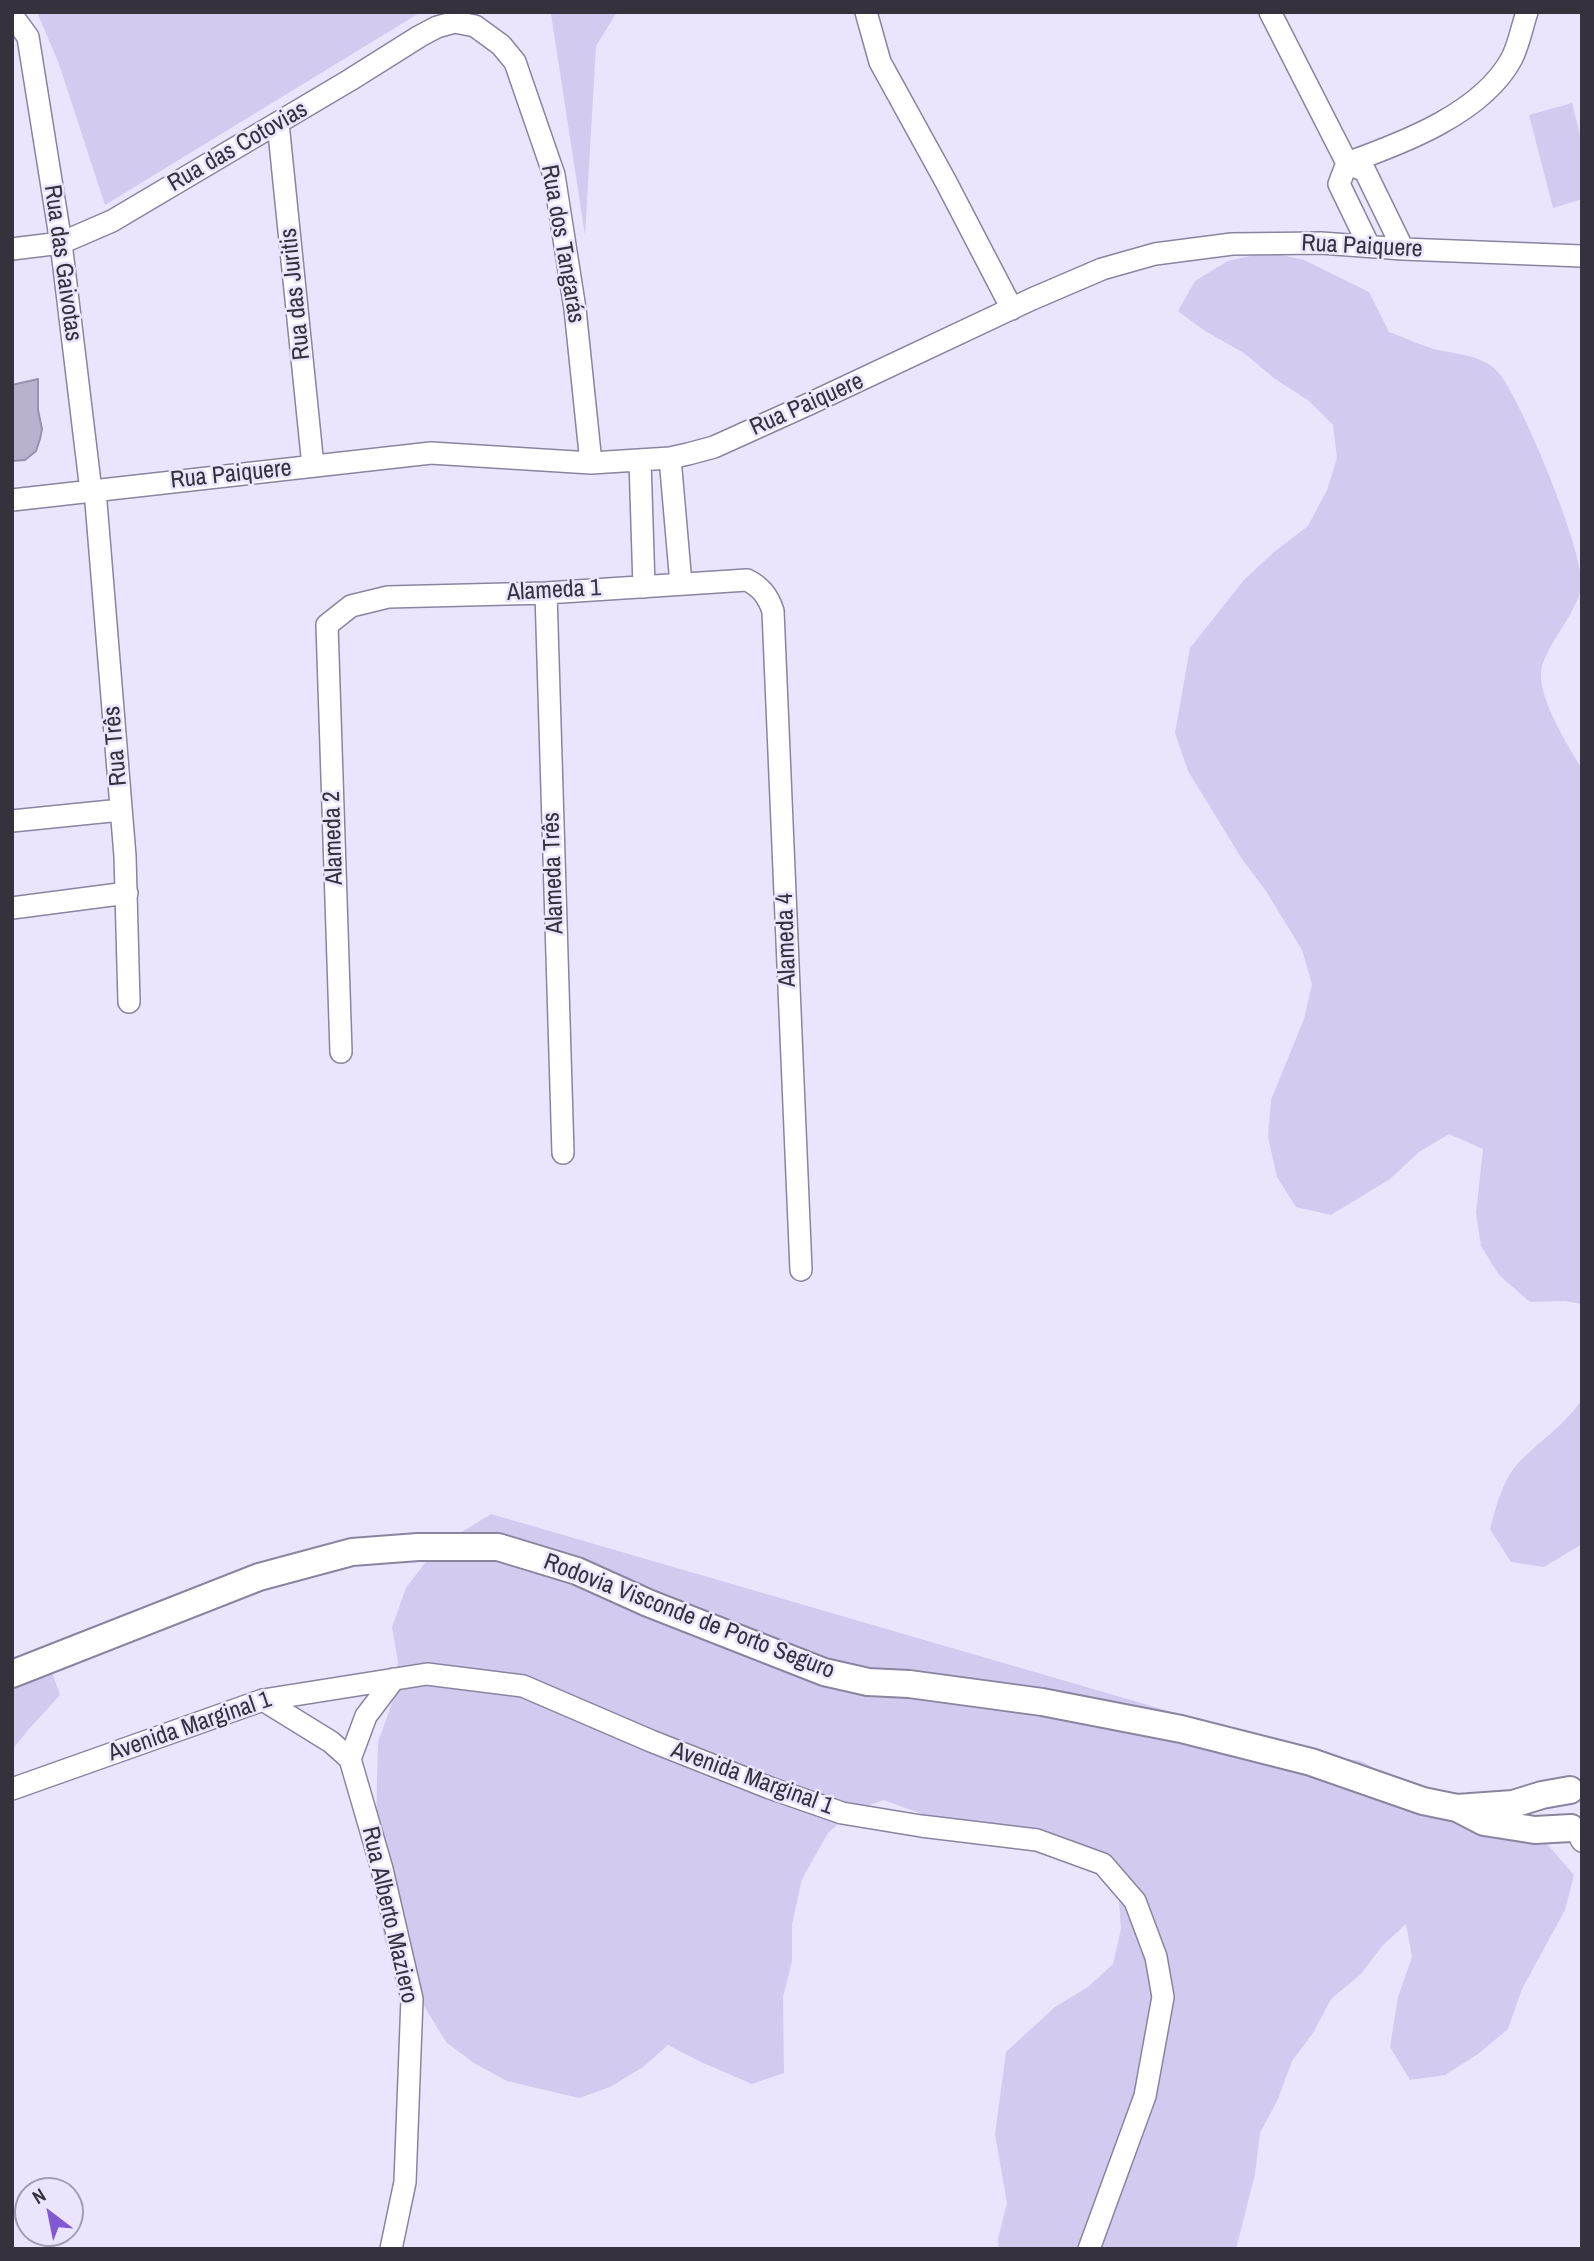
<!DOCTYPE html>
<meta charset="utf-8">
<style>
body{margin:0}
#map{position:relative;width:1594px;height:2261px;overflow:hidden;background:#eae5fd;font-family:"Archivo Narrow",sans-serif}
canvas{display:block}
.frame{position:absolute;inset:0;border:14px solid #35323e;pointer-events:none}
.north{position:absolute;left:14px;top:2177px;width:70px;height:70px;box-sizing:border-box;background:#eae5fd;border:2px solid #a29db1;border-radius:50%;rotate:328deg;font-size:19px;font-weight:700;line-height:28px;text-align:center;color:#35323e}
.north::after{content:'';display:block;margin:auto;width:24px;height:32px;background:#8259d2;clip-path:polygon(50% 0,100% 100%,50% 72%,0 100%)}
</style>
<div id="map">
<canvas width="1594" height="2261"></canvas>
<div class="frame"></div>
<div class="north">N</div>
</div>
<script>
const ctx = document.querySelector('canvas').getContext('2d');
ctx.lineJoin = 'round';
function fill(path, color) {
  ctx.fillStyle = color;
  ctx.fill(path, 'evenodd');
}
function trace(path, color, width, dash) {
  ctx.strokeStyle = color;
  ctx.lineWidth = width;
  ctx.lineCap = dash ? 'butt' : 'round';
  ctx.setLineDash(dash || []);
  ctx.stroke(path);
}
function write(font, color, halo, rows, align = 'center') {
  ctx.font = font + ' "Archivo Narrow",sans-serif';
  ctx.lineWidth = 5;
  ctx.setLineDash([]);
  ctx.textBaseline = 'middle';
  ctx.strokeStyle = halo;
  ctx.fillStyle = color;
  for (const [text, x, y, turn = 0] of rows) {
    ctx.save();
    ctx.translate(x, y);
    ctx.rotate((+turn || 0) * Math.PI / 180);
    ctx.textAlign = isNaN(turn) ? turn : align;
    if (halo) ctx.strokeText(text, 0, 0);
    ctx.fillText(text, 0, 0);
    ctx.restore();
  }
}
const green = new Path2D(`
 M37,12h384l-316,193 -46,-141z
 M549,12h68l-21,34 -11,189 -34,-221z
 M1572,103l10,40v56l-29,9 -24,-93z
 M1268,252l36,8 65,32 20,40c15,5 30,13 45,17 21,5 49,6 64,23 22,24 91,190 83,218 -8,27 -30,49 -39,76 -8,26 26,80 40,103v535l-17,-3 -35,1 -31,-27 -18,-29 -5,-33 7,-64 -34,-15 -30,18 -29,27 -59,36 -35,-8 -19,-30 -9,-40 3,-37 33,-81 8,-35 -10,-34 -36,-59 -24,-32 -54,-88 -13,-38 15,-85 54,-68 30,-28 34,-26 19,-36 10,-32 -4,-33 -25,-25 -33,-21 -31,-26 -39,-22 -27,-20 17,-30 33,-20z
 M1582,1400v144l-38,23 -33,-5 -21,-33c7,-25 13,-52 32,-70 21,-20 43,-35 60,-59z
 M491,1514l829,241 41,6 33,18 115,51 39,15 26,30 -9,35 -43,79 -14,40 -30,25 -33,21 -35,5 -20,-33 8,-50 14,-40 -6,-33 -24,22 -21,28 -30,25 -18,34 -21,28 -14,38 -18,34 -5,41 -19,75h-237l-1,-10 9,-36 -12,-69 11,-82 49,-45 33,-20 25,-23 8,-35 -3,-43 -23,-25 -83,-25 -90,-22 -38,-14 -32,11 -24,22 -26,46 -10,45v37l-9,36 1,76 -32,11 -51,-22 -33,-17 -25,22 -33,20 -31,11 -72,-17 -33,-18 -28,-21 -61,-100 -15,-74 6,-42 2,-84 14,-39 6,-41 -6,-35 14,-39 21,-28 25,-22z
 M49,1664l11,31 -32,35 -16,20v-65z`);
const building = new Path2D(`
 M38,379v31l4,19 -2,10 -4,12 -11,9 -13,1v-76z`);
const minor = new Path2D(`
 M866,12l14,50 66,120 66,127
 M1270,12l77,151
 M12,15l16,22 33,206 30,248
 M278,123l35,343
 M1347,163c56,-20 136,-50 165,-105 7,-14 10,-31 15,-46
 M1347,163l18,8 38,78
 M1347,163l-8,21 30,62
 M12,249l49,-6 51,-22 238,-141 70,-44 17,-9 18,-5 20,4 26,19 14,17 39,113 21,134 16,154
 M670,458l11,126
 M640,460l4,127
 M95,490l30,366 4,146
 M12,500l419,-47 160,10 79,-5 18,-4 26,-7 95,-43 223,-105 70,-30 53,-15 77,-10 89,-1 82,6 179,7
 M546,593l17,560
 M12,821l109,-11
 M12,908l115,-15
 M341,1052l-14,-427 24,-19 37,-9 158,-4 201,-13c14,7 21,16 26,31l28,659
 M263,1700l68,42 19,17
 M12,1789l251,-89 164,-26 96,12 128,55 119,47 72,25 79,13 116,14 66,24 32,37 21,56 7,40 -18,99 -56,153
 M1579,1835l3,6
 M391,2249l14,-67 7,-183 -30,-130 -32,-110 16,-43 28,-37`);
const major = new Path2D(`
 M12,1674l247,-97 93,-25 66,-5h80l79,24 71,32 176,69 44,10 41,2 133,18 139,27 130,33 112,39 34,7 27,14 51,8 36,-2
 M1457,1808l56,-4 29,-9 28,-5`);
const streetNames = [
 ["Rua das Cotovias",238,147,-30],
 ["Rua dos Tangarás",562,244,80],
 ["Rua Paiquere",1362,247,3],
 ["Rua das Gaivotas",62,263,82],
 ["Rua das Juritis",296,294,-96],
 ["Rua Paiquere",807,405,-24],
 ["Rua Paiquere",231,475,-6],
 ["Alameda 1",554,591,-3],
 ["Rua Três",116,746,-95],
 ["Alameda 2",334,838,-92],
 ["Alameda Três",554,873,-92],
 ["Alameda 4",787,940,-92],
 ["Rodovia Visconde de Porto Seguro",689,1617,21],
 ["Avenida Marginal 1",190,1727,-19],
 ["Avenida Marginal 1",752,1779,20],
 ["Rua Alberto Maziero",389,1915,77]
];
fill(green, '#d2caef');
fill(building, '#b9b2cf');
trace(building, '#9791ad', 2);
trace(minor, '#8a849f', 24);
trace(major, '#8a849f', 30);
trace(minor, '#fff', 21);
trace(major, '#fff', 26);
write('24px', '#35323e', '#eae5fd', streetNames);
</script>
